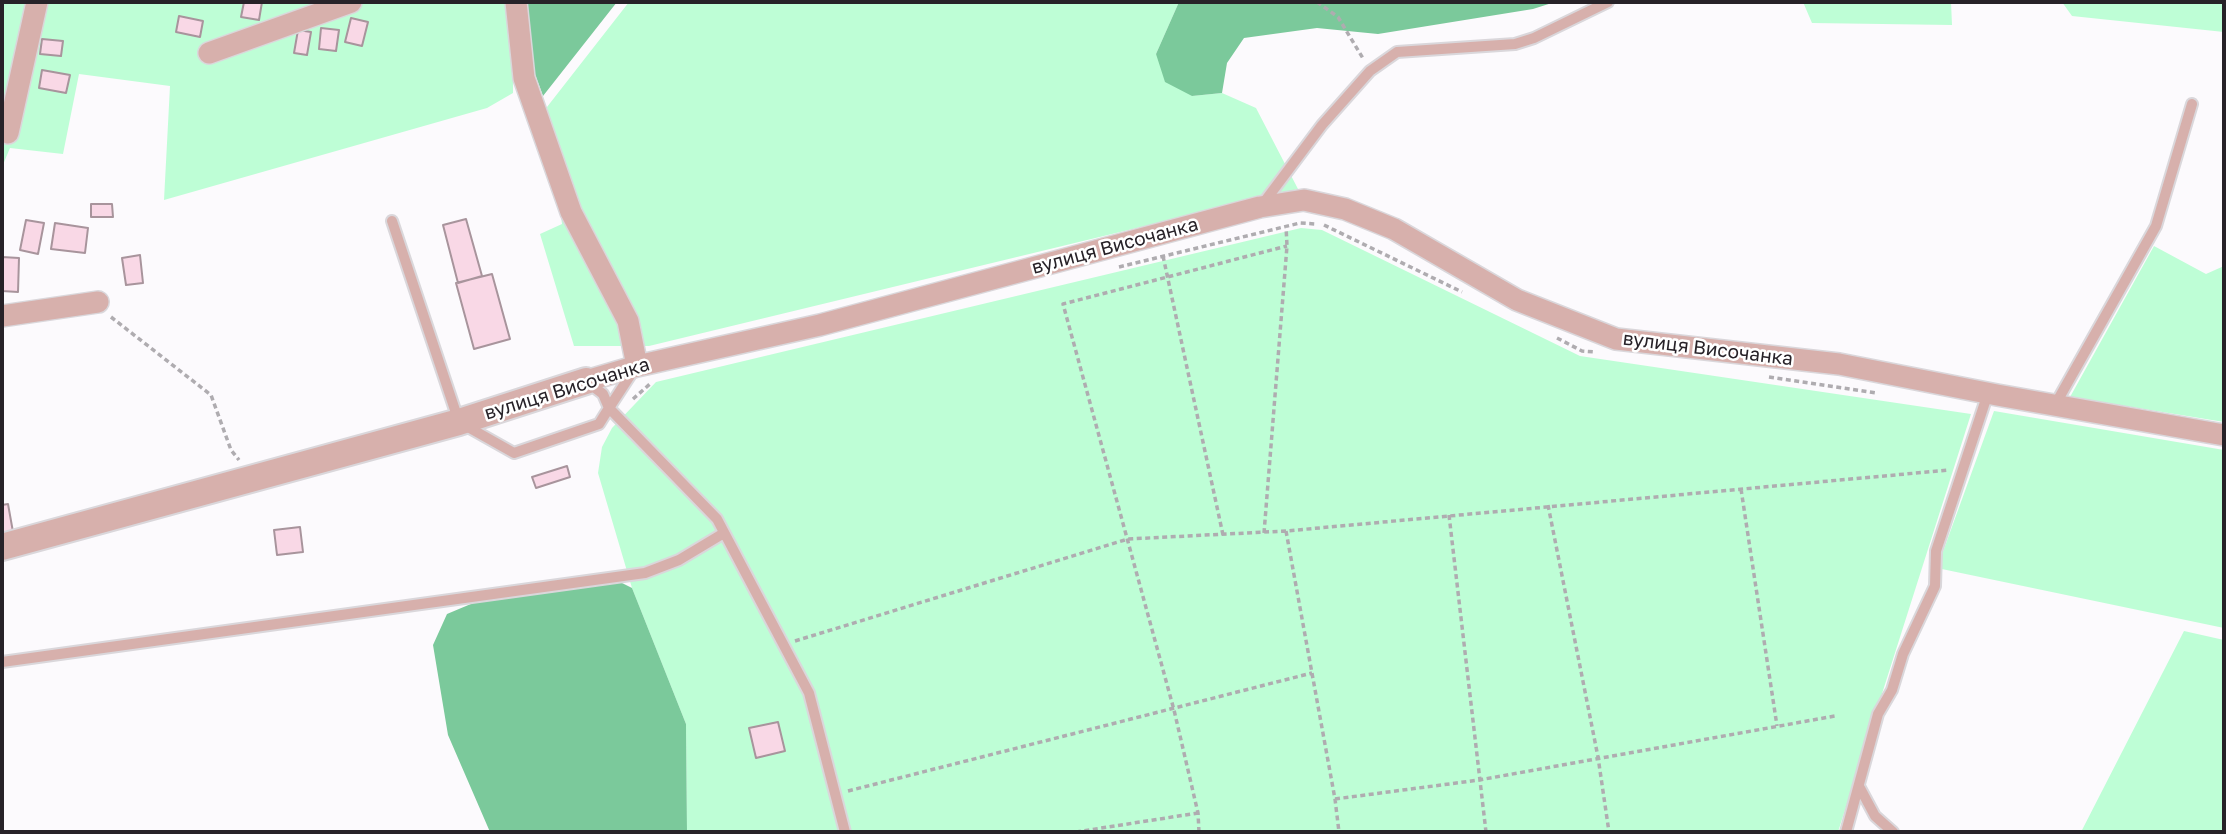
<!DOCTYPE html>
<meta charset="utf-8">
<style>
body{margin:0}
#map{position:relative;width:2226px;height:834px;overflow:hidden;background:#fcfafd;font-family:"Golos Text",sans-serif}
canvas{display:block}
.frame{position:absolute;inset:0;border:4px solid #272228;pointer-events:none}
</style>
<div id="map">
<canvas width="2226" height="834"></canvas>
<div class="frame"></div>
</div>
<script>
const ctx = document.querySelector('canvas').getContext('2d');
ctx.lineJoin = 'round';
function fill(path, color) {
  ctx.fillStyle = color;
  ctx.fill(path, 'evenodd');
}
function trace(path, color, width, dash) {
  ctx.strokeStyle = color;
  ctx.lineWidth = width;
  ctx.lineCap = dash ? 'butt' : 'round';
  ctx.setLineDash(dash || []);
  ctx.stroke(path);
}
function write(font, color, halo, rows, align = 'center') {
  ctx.font = font + ' "Golos Text",sans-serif';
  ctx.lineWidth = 5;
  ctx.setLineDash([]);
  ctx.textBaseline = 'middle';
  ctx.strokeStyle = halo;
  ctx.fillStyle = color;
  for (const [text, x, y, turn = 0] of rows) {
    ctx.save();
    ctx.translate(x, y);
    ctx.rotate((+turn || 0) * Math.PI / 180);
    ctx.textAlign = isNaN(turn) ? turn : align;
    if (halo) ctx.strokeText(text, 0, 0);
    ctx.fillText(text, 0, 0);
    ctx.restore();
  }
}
const green = new Path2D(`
 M2,2h512l-1,91 -26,15 -323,92 6,-114 -91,-12 -16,80 -53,-6 -8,19z
 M629,2h550l-23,52 36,42 30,-3 34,15 42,81 -649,157h-75l-34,-112 22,-10 -15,-117z
 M1803,2h148l1,23 -140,-2z
 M2062,2h162v30l-152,-16z
 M1301,228l21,2 258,126 391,58 -133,418h-1151l-1,-108 -54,-136 -34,-115 4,-26 10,-19 44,-46z
 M2154,246l52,28 18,-8v156l-154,-25z
 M1994,411l230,39v178l-287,-60z
 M2184,631l40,9v192h-143z`);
const forest = new Path2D(`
 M521,2h96l-74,94 -17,-46z
 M1179,2h376l-22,7 -155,25 -61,-6 -73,10 -17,25 -5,30 -30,3 -27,-14 -9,-28z
 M616,580l16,8 54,136 1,108h-197l-42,-97 -15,-90 14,-31 31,-13z`);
const building = new Path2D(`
 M244,2h18l-3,18 -18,-3z
 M179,16l24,5 -3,16 -24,-5z
 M351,18l17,4 -6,24 -17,-4z
 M321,28l18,2 -3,21 -17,-2z
 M298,30l13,2 -4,23 -13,-2z
 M42,39l21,2 -2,15 -21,-2z
 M42,70l28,5 -4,18 -27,-5z
 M91,204h21l1,13h-22z
 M466,219l16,57 -24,7 -15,-58z
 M26,220l18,3 -6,31 -18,-4z
 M55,223l33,5 -3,25 -34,-4z
 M140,255l3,28 -17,2 -4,-27z
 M2,257l17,1 -1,34 -16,-1z
 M492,274l18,65 -36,10 -18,-66z
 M567,466l3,11 -34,11 -4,-11z
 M8,504l5,28 -11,2v-29z
 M300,527l3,25 -26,3 -3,-25z
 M778,722l7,29 -29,7 -7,-30z`);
const path = new Path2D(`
 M1317,2l21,15 26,43
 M1324,225l138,67
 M1163,256l60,279
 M1119,267l181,-44 16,1
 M111,317l100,78 20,55 8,10
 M1557,338l25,13 13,1
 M1769,377l107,16
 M633,399l18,-16
 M1741,489l36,237
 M1548,505l50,252 11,75
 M1449,515l37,317
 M1286,531l49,268 4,33
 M1264,533l23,-287 -1,-20
 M795,641l333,-102 158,-8 663,-61
 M848,791l464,-118
 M1335,799l144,-19 356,-64
 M1076,832l122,-19
 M1199,832l-1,-19 -24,-103 -111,-406 224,-58`);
const service = new Path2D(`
 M1262,205l60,-80 48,-54 27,-19 118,-8 19,-6 74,-36
 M392,221l67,201 55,31 85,-29 10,-16 -6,-14 -17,-13
 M635,368l-26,40 108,111 92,174 36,139
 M2055,405l101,-179 36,-122
 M2,662l643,-89 34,-13 45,-27
 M1860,788l15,28 18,16
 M1846,832l32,-118 14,-24 11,-36 32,-68 1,-35 52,-158`);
const minor = new Path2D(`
 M516,2l8,76 47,134 57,109 9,45
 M209,53l142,-51
 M8,133l29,-131
 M2,316l96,-14
 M586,381l51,-15 183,-41 440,-118 44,-7 41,9 49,20 123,71 99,39 223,25 158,31 227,40`);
const tertiary = new Path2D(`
 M2,547l457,-125 127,-41`);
const streetNames = [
 ["вулиця Височанка",1115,246,-15],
 ["вулиця Височанка",1708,349,7],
 ["вулиця Височанка",567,389,-17]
];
fill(green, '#befed6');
fill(forest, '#7bc99b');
fill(building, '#f9d8e6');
trace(building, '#a8949c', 2);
trace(service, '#dad7db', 14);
trace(minor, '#dad7db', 24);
trace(tertiary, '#dad7db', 30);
trace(path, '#afacb0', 3.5, [5, 3.5]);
trace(service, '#d7b0ac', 10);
trace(minor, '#d7b0ac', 21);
trace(tertiary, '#d7b0ac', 26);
write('19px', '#272228', '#fff', streetNames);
</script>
